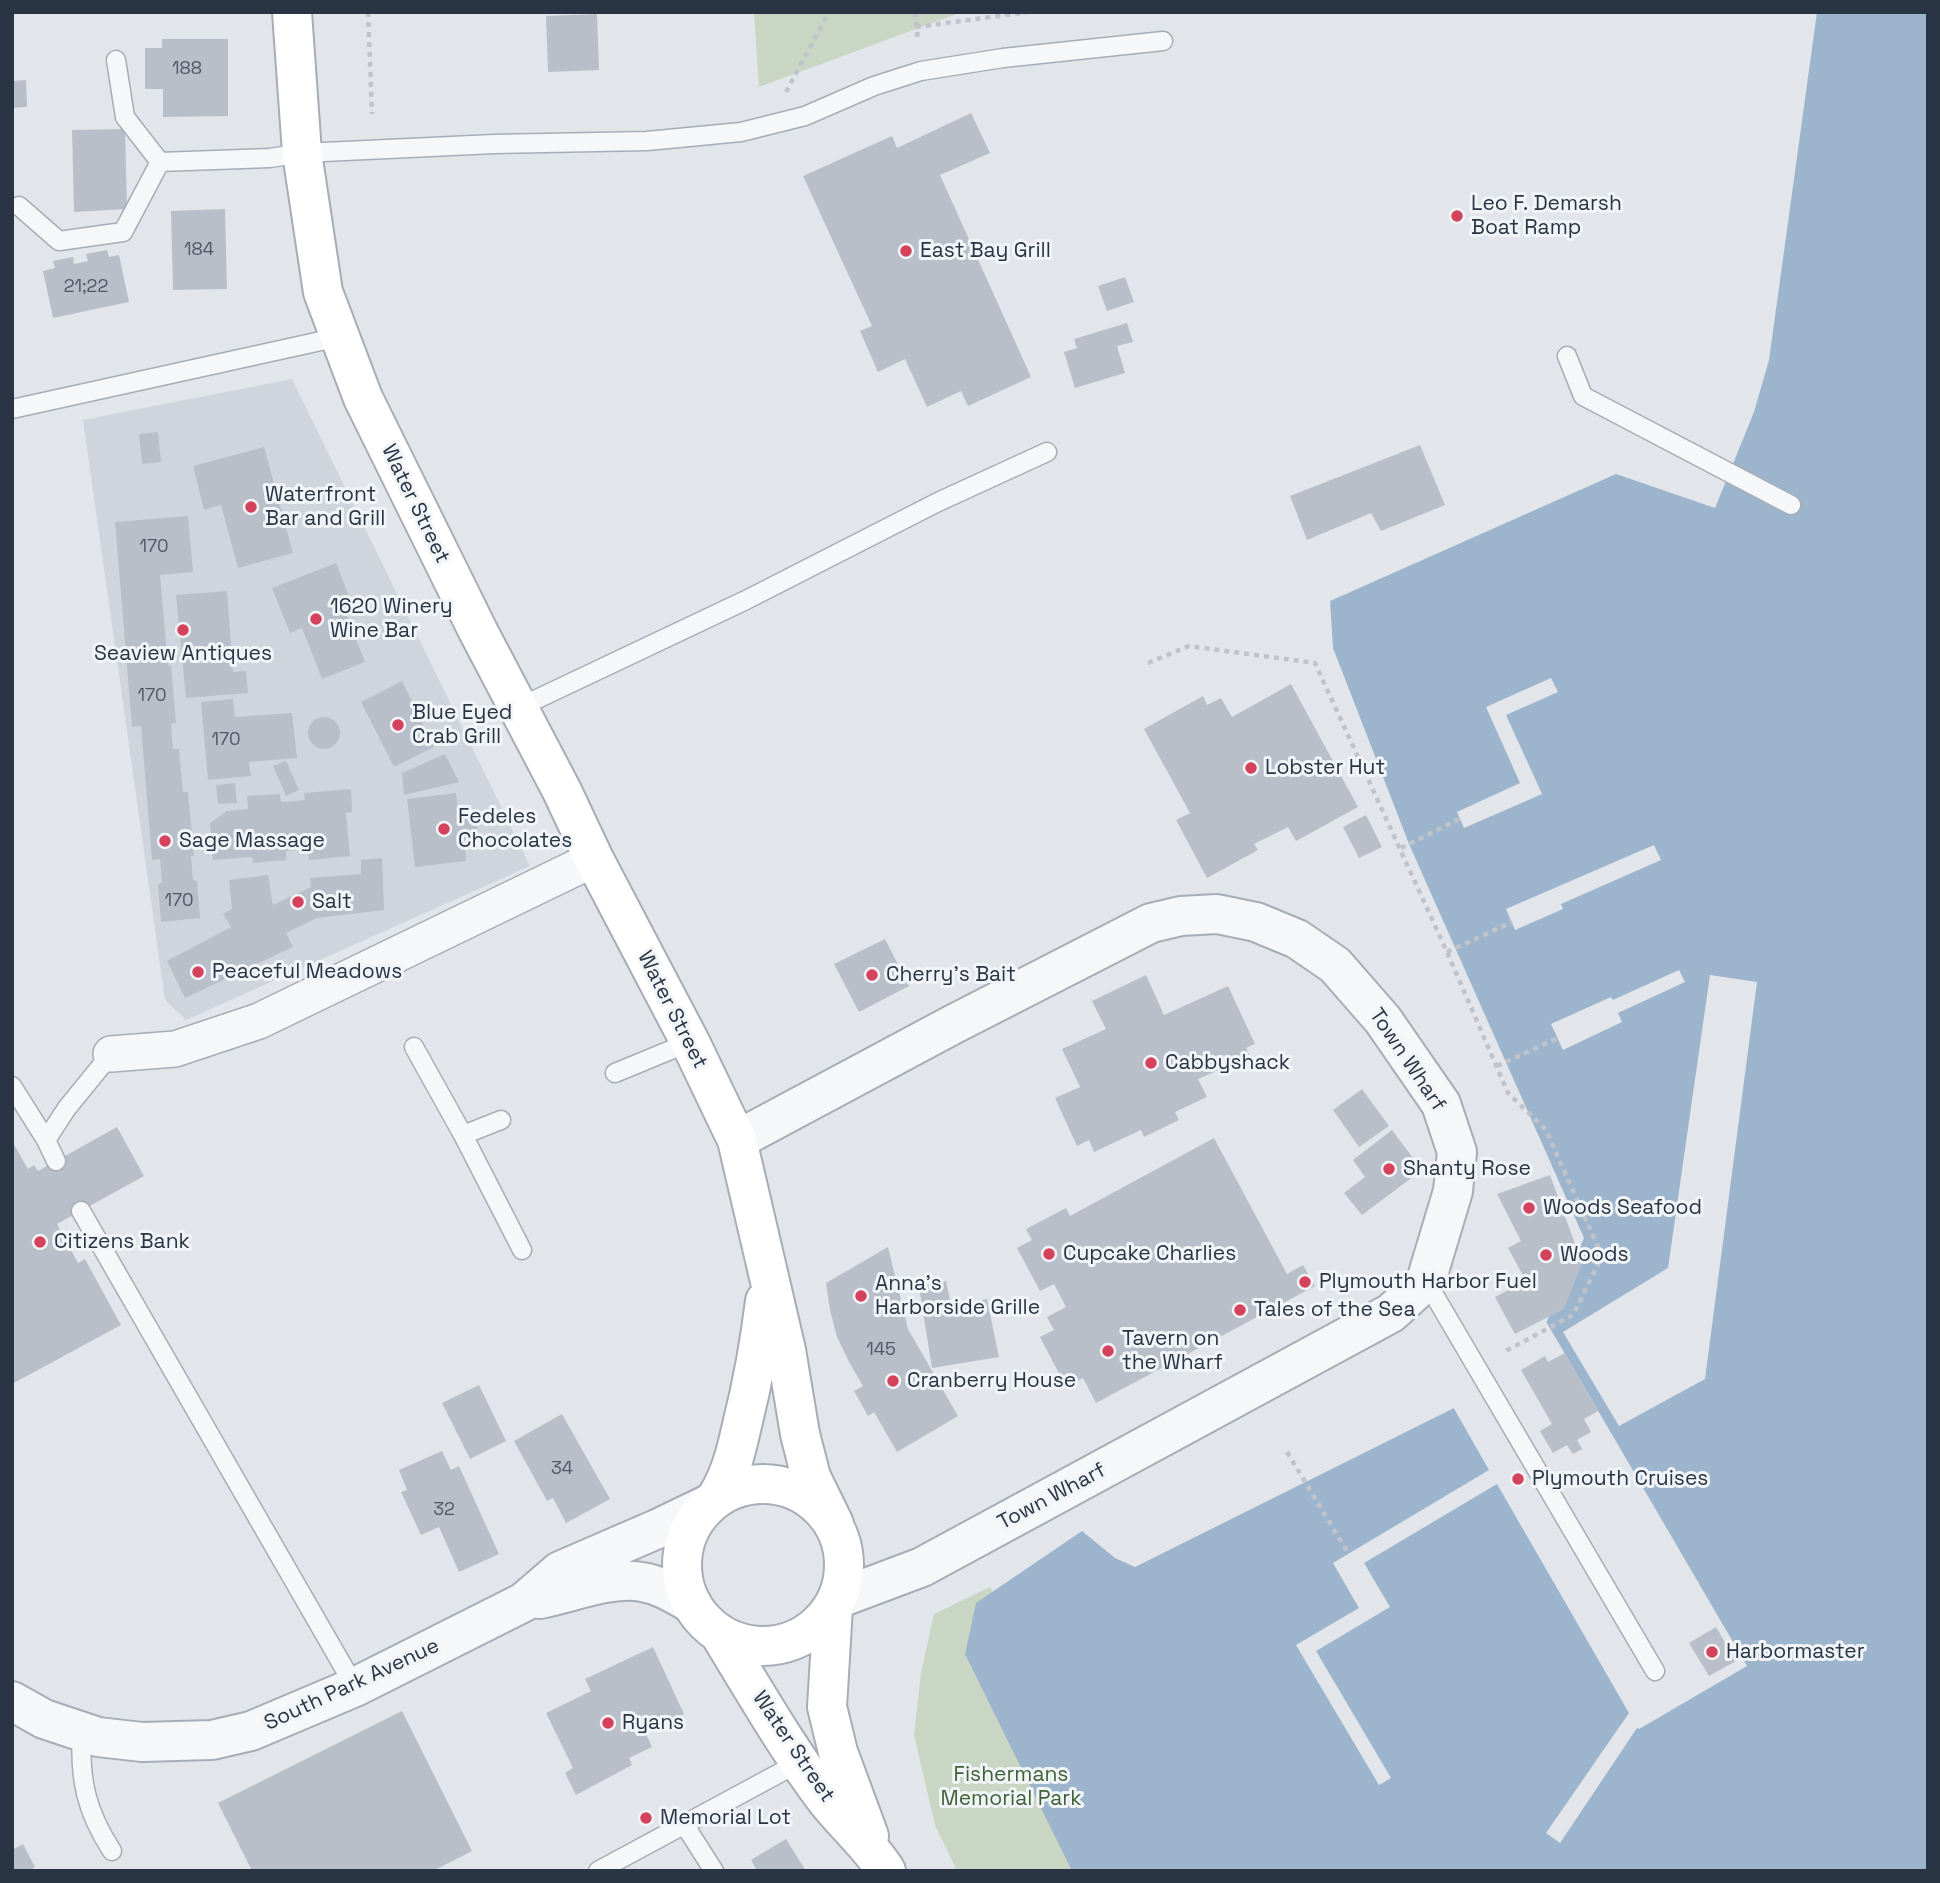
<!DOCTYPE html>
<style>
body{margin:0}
#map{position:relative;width:1940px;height:1883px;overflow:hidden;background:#e2e6eb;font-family:"Space Grotesk",sans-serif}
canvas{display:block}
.frame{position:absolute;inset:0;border:14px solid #293444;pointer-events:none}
</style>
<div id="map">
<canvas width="1940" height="1883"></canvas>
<div class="frame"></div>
</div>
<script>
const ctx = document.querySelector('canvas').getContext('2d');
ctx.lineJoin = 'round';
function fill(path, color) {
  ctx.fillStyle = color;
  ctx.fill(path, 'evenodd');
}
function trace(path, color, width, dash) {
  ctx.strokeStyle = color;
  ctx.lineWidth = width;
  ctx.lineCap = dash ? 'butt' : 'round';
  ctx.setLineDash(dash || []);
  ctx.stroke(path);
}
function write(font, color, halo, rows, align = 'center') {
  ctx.font = font + ' "Space Grotesk",sans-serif';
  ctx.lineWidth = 6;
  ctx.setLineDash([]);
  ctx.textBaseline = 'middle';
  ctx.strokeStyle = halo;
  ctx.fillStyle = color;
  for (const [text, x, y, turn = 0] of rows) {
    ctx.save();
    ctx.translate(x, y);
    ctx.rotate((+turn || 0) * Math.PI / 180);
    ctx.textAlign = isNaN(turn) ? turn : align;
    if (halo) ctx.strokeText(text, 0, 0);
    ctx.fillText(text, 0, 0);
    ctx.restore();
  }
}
const built = new Path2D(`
 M292,379l238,487 -344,154 -21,-20 -82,-580z`);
const green = new Path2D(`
 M754,12h208l-203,75z
 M990,1587l50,84 137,200h-220l-22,-46 -21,-90 7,-62 13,-59z`);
const water = new Path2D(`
 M1817,12h111v1859h-856l-107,-217 11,-51 106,-72 33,27 20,9 319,-159 93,-87 37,-83 -175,-394 -76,-196 -3,-47 286,-127 99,34 39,-96 15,-52z`);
const pier = new Path2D(`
 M1551,678l7,14 -52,23 36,79 -78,34 -7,-16 63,-29 -34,-76z
 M1654,845l7,15 -100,44 2,5 -48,21 -9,-21z
 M1679,970l6,12 -67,31 4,9 -59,28 -12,-26 60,-27 2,3z
 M1710,975l47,7 -52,397 -86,47 -56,-94 105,-64z
 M1544,1318l203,348 -108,63 -2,-1 -77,115 -14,-10 83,-120 -132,-229 -133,79 26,44 -74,44 75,127 -12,7 -83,-140 63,-37 -26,-45 156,-93 -37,-65z`);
const building = new Path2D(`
 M597,14l2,56 -51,2 -2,-56z
 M162,39h66v77l-65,1v-28h-18v-41h17z
 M26,80l1,27 -15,1v-27z
 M971,113l19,40 -50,22 91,202 -63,29 -7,-15 -34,16 -22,-48 -27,13 -18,-41 12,-5 -69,-150 89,-40 5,12z
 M125,129l2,80 -53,3 -2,-82z
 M225,209l2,80 -54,1 -2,-79z
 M107,250l2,7 10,-2 10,47 -76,16 -10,-47 12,-3 -2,-7 20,-4 1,7 14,-3 -2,-7z
 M1125,277l9,25 -27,9 -9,-25z
 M1127,323l6,19 -16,4 8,27 -50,15 -11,-36 13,-4 -3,-9z
 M158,432l3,30 -19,2 -3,-30z
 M1420,445l25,60 -64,26 -10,-18 -64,27 -17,-44z
 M264,447l29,106 -55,15 -17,-63 -17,5 -11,-44z
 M188,516l5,56 -33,3 8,91 3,-1 5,58 -5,1 2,25h6l4,43h5l6,64h-3l2,24 4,1 3,37 -39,4 -3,-38 4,-1 -2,-24 -8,1 -11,-134 -9,1 -17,-205z
 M336,563l17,44 -8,4 20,51 -43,17 -20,-51 -12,5 -18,-45z
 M227,591l6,81 13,-1 2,22 -62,5 -10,-103z
 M402,681l32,66 -40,20 -33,-65z
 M1291,684l67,123 -62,34 -8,-14 -34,17 4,6 -51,28 -31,-58 14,-7 -46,-84 59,-33 4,9 14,-7 11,19z
 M233,699l2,18 57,-4 5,45 -48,4 2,14 -43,4 -7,-78z
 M308 733a16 16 0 1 1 32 0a16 16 0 1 1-32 0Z
 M445,754l14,28 -55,13 -2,-22z
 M286,761l13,29 -13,6 -13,-30z
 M235,783l2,20 -19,1 -2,-19z
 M351,789l1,23 -6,1 4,43 -41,4 -1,-11 -22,2v9l-33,3 -1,-6 -39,3 -3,-37 17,-12 21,-2 -1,-13 33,-2 1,8 24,-2 -1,-7z
 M456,793l3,26 17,-1 3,20 -15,2 2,21 -51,6 -8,-68z
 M1366,815l16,32 -23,11 -16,-31z
 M382,858l2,52 -67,8 -31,15 7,14 -108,51 -18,-37 64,-34 -8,-13 9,-5 -3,-29 39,-5 5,30 38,-18 -1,-9 51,-4v-14z
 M885,939l24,47 -50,26 -25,-48z
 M1146,975l18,40 64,-29 27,58 -9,4 8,16 -13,6 -4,-8 -39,17 9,18 -32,15 4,8 -35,17 -3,-7 -47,22 -5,-12 -12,6 -22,-48 25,-11 -18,-38 44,-20 -14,-28z
 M1362,1089l27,37 -30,21 -26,-37z
 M117,1127l27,49 -87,48 21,39 7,-4 36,66 -109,59v-243l16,28 6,-4 4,6z
 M1392,1130l30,40 -60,45 -18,-22 21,-16 -12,-17z
 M1214,1138l73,136 16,-9 12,21 -219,117 -13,-25 -17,9 -26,-50 14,-7 -7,-13 19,-10 -12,-23 -14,7 -23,-43 15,-8 -6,-11 40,-21 4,8z
 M1550,1175l32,88 -18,46 -49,25 -20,-37 31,-16 -18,-33 13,-7 -24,-47z
 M888,1247l20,82 50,87 -61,36 -23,-40 -6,4 -14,-25 9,-5 -14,-24 -12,-25 -7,-27 -4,-27z
 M946,1281l5,24 36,-6 12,58 -67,11 -13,-81z
 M1565,1353l33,58 -14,8 7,13 -14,8 5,9 -9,5 -6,-9 -14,8 -13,-22 12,-7 -31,-54 24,-14 3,6z
 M479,1385l27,56 -36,18 -28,-56z
 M562,1414l48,85 -44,24 -13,-25 -6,3 -33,-60z
 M442,1451l9,19 8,-4 40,88 -40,18 -20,-45 -18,8 -20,-43 6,-2 -8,-20z
 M1716,1627l20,34 -27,15 -20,-33z
 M653,1647l31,67 -39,18 7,15 -23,11 3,7 -56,30 -11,-22 8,-5 -27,-55 45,-22 -6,-12z
 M402,1711l70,140 -39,20h-181l-34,-68z
 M786,1839l20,32h-49l-6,-11z
 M23,1844l12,23 -6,4h-17v-21z`);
const path = new Path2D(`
 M368,12l4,102
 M915,12l3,30
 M916,27l113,-15
 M786,92l43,-80
 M1148,663l41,-17 126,17 132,289 61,141 38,37 56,126 -29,59 -71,38
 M1401,848l58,-29
 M1447,952l65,-30
 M1497,1066l61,-28
 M1287,1452l61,101`);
const service = new Path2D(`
 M116,60l9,57 35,45
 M19,206l40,35 64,-9 37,-70 110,-4 32,-5 192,-9 153,-3 94,-9 64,-16 69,-30 47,-15 82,-13 160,-17
 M1567,356l16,40 208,109
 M12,409l327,-72
 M518,708l228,-108 192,-98 109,-50
 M414,1047l49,88
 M615,1073l75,-31
 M12,1086l34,54
 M501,1120l-38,15 59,115
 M56,1161l-10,-21 21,-32 44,-54
 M81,1211l274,476
 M1426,1281l229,390
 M82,1731c-3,48 4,80 30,120
 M684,1824l30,47
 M598,1871l202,-109`);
const minor = new Path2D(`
 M111,1054l64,-5 84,-28 335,-162`);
const tertiary = new Path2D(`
 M737,1140l215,-115 199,-102 30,-7 36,-2 39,8 41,17 38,26 48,55 58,84 16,48 -4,39 -27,90 -35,32 -469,254 -85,32
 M540,1599c30,-6 73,-23 102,-17 19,3 34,13 50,22
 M12,1701l32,18 54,18 44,5 70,-2 39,-9 104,-44 169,-85 36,-31 97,-42 52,-25`);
const secondary = new Path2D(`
 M292,12l10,141 21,139 40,106 115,233 84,160 32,68 96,183 47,98 49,210 14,84 11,43 23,47
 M682 1565a81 81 0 1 1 162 0a81 81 0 1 1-162 0Z
 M716,1498c15,-23 21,-50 27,-77 10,-40 17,-79 22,-120
 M833,1607l-6,100 11,45 31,84
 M719,1633c35,57 68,115 108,168 19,24 43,44 59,70`);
const markers = [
 [1457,216,7,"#d5425c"],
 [906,251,7,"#d5425c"],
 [251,507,7,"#d5425c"],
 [316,619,7,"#d5425c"],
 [183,630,7,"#d5425c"],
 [398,725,7,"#d5425c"],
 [1251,768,7,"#d5425c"],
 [444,829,7,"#d5425c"],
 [165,841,7,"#d5425c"],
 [298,902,7,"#d5425c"],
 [198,972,7,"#d5425c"],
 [872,975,7,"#d5425c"],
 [1151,1063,7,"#d5425c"],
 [1389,1169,7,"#d5425c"],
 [1529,1208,7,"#d5425c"],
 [40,1242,7,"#d5425c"],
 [1049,1254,7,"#d5425c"],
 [1546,1255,7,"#d5425c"],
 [1305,1282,7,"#d5425c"],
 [861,1296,7,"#d5425c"],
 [1240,1310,7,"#d5425c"],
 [1108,1351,7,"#d5425c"],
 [893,1381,7,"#d5425c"],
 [1518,1479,7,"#d5425c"],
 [1712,1652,7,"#d5425c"],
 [608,1723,7,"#d5425c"],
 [646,1818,7,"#d5425c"]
];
const numberNames = [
 ["188",187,69],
 ["184",199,250],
 ["21;22",86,287],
 ["170",154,547],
 ["170",152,696],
 ["170",226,740],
 ["170",179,901],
 ["145",881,1350],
 ["34",562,1469],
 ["32",444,1510]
];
const poiNames = [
 ["Leo F. Demarsh",1471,204],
 ["Boat Ramp",1471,228],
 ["East Bay Grill",920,251],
 ["Waterfront",265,495],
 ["Bar and Grill",265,519],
 ["1620 Winery",330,607],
 ["Wine Bar",330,631],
 ["Seaview Antiques",183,654,"center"],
 ["Blue Eyed",412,713],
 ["Crab Grill",412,737],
 ["Lobster Hut",1265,768],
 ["Fedeles",458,817],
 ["Chocolates",458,841],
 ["Sage Massage",179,841],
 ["Salt",312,902],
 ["Peaceful Meadows",212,972],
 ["Cherry's Bait",886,975],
 ["Cabbyshack",1165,1063],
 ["Shanty Rose",1403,1169],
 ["Woods Seafood",1543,1208],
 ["Citizens Bank",54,1242],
 ["Cupcake Charlies",1063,1254],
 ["Woods",1560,1255],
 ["Plymouth Harbor Fuel",1319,1282],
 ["Anna's",875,1284],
 ["Harborside Grille",875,1308],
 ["Tales of the Sea",1254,1310],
 ["Tavern on",1122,1339],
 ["the Wharf",1122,1363],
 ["Cranberry House",907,1381],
 ["Plymouth Cruises",1532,1479],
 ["Harbormaster",1726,1652],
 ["Ryans",622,1723],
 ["Memorial Lot",660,1818]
];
const streetNames = [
 ["Water Street",415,504,64],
 ["Water Street",672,1010,63],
 ["Town Wharf",1407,1060,56],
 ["Town Wharf",1052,1497,-28],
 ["South Park Avenue",352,1685,-25],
 ["Water Street",793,1747,56]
];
const parkNames = [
 ["Fishermans",1011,1775],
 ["Memorial Park",1011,1799]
];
fill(built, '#d0d5dd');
fill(green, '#c8d6c3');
fill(water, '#9cb5cd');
fill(pier, '#e2e6eb');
fill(building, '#b9bfc9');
trace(service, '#a7adb6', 21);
trace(minor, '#a7adb6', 38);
trace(tertiary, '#a7adb6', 42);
trace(secondary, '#a7adb6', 42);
trace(path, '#c0c4ca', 4.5, [5, 5]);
trace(service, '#f5f7f9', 18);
trace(minor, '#f5f7f9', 35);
trace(tertiary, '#f5f7f9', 38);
trace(secondary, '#fff', 38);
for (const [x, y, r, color] of markers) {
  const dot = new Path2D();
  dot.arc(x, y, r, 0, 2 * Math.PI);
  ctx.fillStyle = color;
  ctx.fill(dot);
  trace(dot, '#f2f5f8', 2.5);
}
write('18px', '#4d5765', null, numberNames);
write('21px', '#293444', '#f2f5f8', poiNames, 'left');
write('21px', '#293444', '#f2f5f8', streetNames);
write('21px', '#3f6136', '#f2f5f8', parkNames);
</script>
